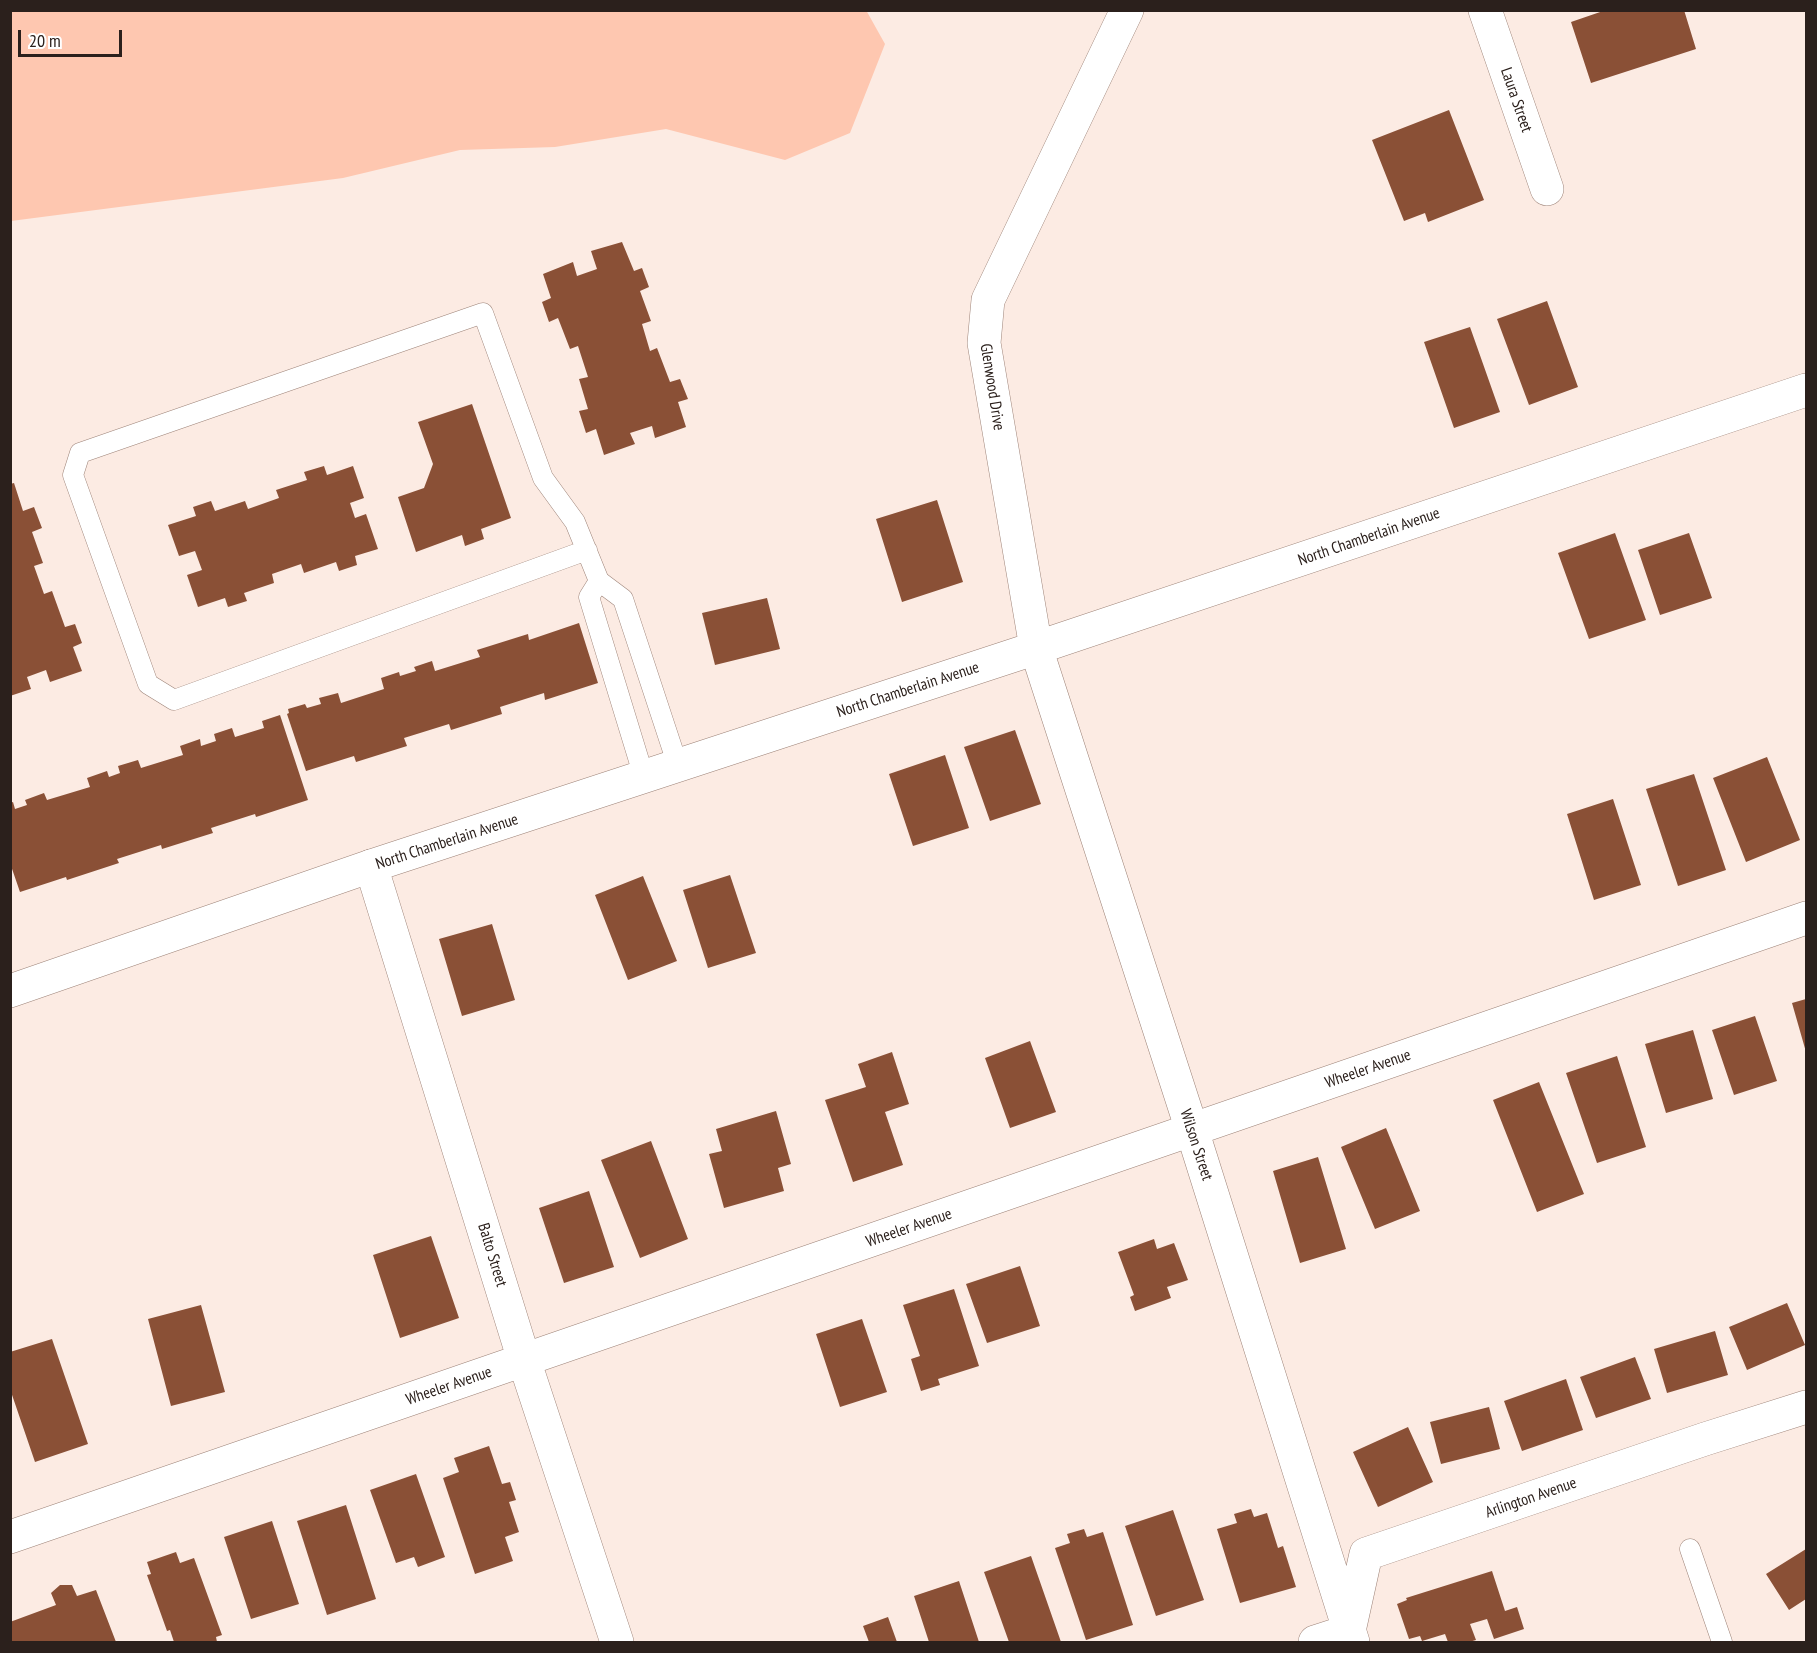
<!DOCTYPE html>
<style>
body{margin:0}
#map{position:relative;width:1817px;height:1653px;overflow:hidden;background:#fcebe3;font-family:"PT Sans Narrow",sans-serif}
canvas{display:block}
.frame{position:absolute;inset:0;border:12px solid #2b201c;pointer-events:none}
.scale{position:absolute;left:18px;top:30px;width:104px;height:27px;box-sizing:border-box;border:3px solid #2b201c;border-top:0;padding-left:8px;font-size:18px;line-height:21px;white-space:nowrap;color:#2b201c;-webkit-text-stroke:4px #fff;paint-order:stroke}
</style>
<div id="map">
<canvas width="1817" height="1653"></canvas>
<div class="frame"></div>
<div class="scale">20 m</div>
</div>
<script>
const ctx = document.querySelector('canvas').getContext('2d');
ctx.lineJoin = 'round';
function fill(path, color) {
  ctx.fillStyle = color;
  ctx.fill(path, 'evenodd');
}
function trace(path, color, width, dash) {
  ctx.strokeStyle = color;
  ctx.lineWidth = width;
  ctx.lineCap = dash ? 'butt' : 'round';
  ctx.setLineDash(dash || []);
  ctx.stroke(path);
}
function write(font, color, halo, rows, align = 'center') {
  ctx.font = font + ' "PT Sans Narrow",sans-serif';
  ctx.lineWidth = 6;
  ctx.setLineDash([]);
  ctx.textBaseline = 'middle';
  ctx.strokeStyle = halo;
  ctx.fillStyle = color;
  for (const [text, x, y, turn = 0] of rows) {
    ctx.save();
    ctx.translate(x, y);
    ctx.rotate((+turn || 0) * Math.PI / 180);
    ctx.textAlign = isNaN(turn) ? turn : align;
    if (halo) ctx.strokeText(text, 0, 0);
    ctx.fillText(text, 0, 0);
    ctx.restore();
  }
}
const green = new Path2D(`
 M866,10l19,34 -35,89 -65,27 -119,-31 -111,18 -95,3 -117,28 -332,43v-210z`);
const building = new Path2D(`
 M1606,10h78l12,39 -105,34 -20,-61z
 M1449,110l35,90 -56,22 -3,-9 -21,8 -32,-81z
 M622,242l12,29 8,-3 7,19 -9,4 11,30 -9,3 8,27 7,-3 13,34 10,-3 8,20 -10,3 8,25 -31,11 -3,-12 -22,7 5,11 -31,11 -8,-26 -10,4 -7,-22 9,-2 -9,-30 9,-2 -10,-31 -8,3 -12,-31 -9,4 -7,-20 9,-4 -8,-24 30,-12 4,14 20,-7 -6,-18z
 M1547,301l31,86 -49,18 -32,-86z
 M1470,327l30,85 -46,16 -30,-86z
 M472,404l39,114 -30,11 3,10 -19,7 -3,-11 -46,17 -18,-55 26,-9 9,-24 -15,-42z
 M324,466l3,9 26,-9 11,32 -14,5 5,15 11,-4 12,35 -23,7 2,9 -18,6 -3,-9 -32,11 -3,-9 -29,10 2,9 -30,10 3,8 -19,6 -3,-9 -27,9 -11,-32 15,-5 -7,-19 -16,5 -11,-31 28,-9 -3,-9 18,-6 4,10 30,-10 3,8 31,-11 -3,-8 31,-10 -3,-8z
 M14,483l9,28 11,-4 8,21 -10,4 11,31 -9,3 10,28 8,-3 13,36 10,-3 7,19 -9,4 9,24 -32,11 -4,-12 -19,7 4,12 -21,7v-212z
 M937,500l26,82 -61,20 -26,-83z
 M1615,533l31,87 -57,19 -31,-86z
 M1689,533l23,65 -52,17 -22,-65z
 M767,598l13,51 -65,16 -13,-52z
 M579,623l19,60 -53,17 -1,-7 -44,14 2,7 -51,16 -2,-6 -45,14 3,8 -51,16 -2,-6 -48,15 -19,-57 2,-1 -1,-4 17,-5 2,4 14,-4 -2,-6 19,-5 3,10 43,-14 -3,-11 18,-6 1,4 16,-5 -2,-4 18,-6 3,10 45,-14 -3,-7 51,-16 1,6z
 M280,715l28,85 -52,17 -1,-3 -44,14 2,5 -51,16 -1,-4 -44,14 2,4 -52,17 -1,-3 -46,15 -10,-29v-60l3,-1 2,7 12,-4 -2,-5 19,-7 3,7 43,-13 -3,-9 20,-7 2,6 11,-4 -2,-7 20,-6 3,8 42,-13 -3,-9 20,-7 1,7 15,-5 -2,-7 18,-6 3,9 29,-9 -2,-7z
 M1015,730l26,74 -51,17 -26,-74z
 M945,755l24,73 -56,18 -24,-72z
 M1767,757l33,83 -54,22 -33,-84z
 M1694,774l32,96 -48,16 -32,-97z
 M1613,799l28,86 -47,15 -27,-86z
 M730,875l26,78 -48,15 -25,-78z
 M643,876l34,85 -49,19 -33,-85z
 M492,924l23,76 -53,16 -23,-77z
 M1806,999v53l-14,-49z
 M1755,1016l22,65 -43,14 -22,-65z
 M1693,1030l20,69 -47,14 -21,-69z
 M1030,1041l26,71 -46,16 -25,-70z
 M892,1052l17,52 -24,8 18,53 -50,17 -28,-82 41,-13 -8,-23z
 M1617,1056l29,91 -49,16 -31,-90z
 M1539,1082l45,112 -47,18 -44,-112z
 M776,1111l15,53 -13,4 6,23 -60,17 -15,-54 13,-3 -6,-22z
 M1386,1128l34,83 -45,18 -34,-82z
 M651,1141l37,98 -48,19 -39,-98z
 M1318,1157l28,92 -46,14 -27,-92z
 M589,1191l25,76 -50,16 -25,-75z
 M431,1236l28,82 -59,20 -27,-83z
 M1154,1239l3,10 17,-6 14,37 -21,7 4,11 -36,13 -5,-14 4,-2 -16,-43z
 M1020,1266l20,60 -53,17 -21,-59z
 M954,1289l25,77 -41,13 2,6 -19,6 -10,-32 9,-3 -17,-51z
 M1787,1303l18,42 -58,25 -18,-43z
 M201,1305l24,87 -54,14 -23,-87z
 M862,1319l25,73 -47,15 -24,-73z
 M1715,1331l13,44 -61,18 -13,-44z
 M52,1339l36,105 -53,18 -25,-73v-37z
 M1635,1357l16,42 -55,19 -16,-41z
 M1566,1379l17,51 -61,21 -18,-50z
 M1489,1407l11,42 -59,15 -11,-42z
 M1408,1427l25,55 -55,25 -25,-55z
 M489,1446l13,38 8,-2 6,18 -7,2 10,30 -14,5 8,24 -38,13 -32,-96 16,-6 -5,-14z
 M416,1474l29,83 -27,10 -4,-10 -18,6 -26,-73z
 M346,1505l30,94 -49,16 -30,-94z
 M1251,1509l3,8 13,-4 11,35 5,-2 13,41 -56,16 -23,-74 20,-6 -3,-9z
 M1173,1510l31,90 -48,16 -31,-90z
 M272,1521l27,83 -48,15 -27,-82z
 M1084,1529l3,8 16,-5 30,93 -47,15 -31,-92 15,-5 -3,-9z
 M1806,1549v50l-17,11 -23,-36z
 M176,1552l4,11 14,-5 28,77 -6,2 1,5h-43l-4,-12 -3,1 -20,-56 4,-1 -4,-12z
 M1031,1556l30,86h-52l-25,-70z
 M1492,1571l13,40 12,-4 7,22 -30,10 -7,-20 -17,5 6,16 -7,2h-21l-3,-8 -23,7 -2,-5 -11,3 -12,-35 10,-4 -1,-2z
 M959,1581l20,61h-50l-15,-46z
 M60,1585h12l5,11 19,-6 20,52h-106v-20l46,-17 -5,-12z
 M888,1617l9,25h-28l-6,-16z`);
const service = new Path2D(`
 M587,550l-413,150 -26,-16 -75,-209 7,-22 403,-140 60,165 32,44 24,59
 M644,777l-55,-180 10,-16 24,18 55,167
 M1690,1549l32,93`);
const minor = new Path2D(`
 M1485,10l62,179
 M1036,648l156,482 161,512
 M371,866l153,494 93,282
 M10,1537l1796,-619
 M1315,1642l34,-11 17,-77 339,-115 101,-32`);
const tertiary = new Path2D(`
 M1036,648l-52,-305 4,-43 139,-290
 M10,991l361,-125 665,-218 770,-258`);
const streetNames = [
 ["Laura Street",1516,100,71],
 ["Glenwood Drive",992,387,81],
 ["North Chamberlain Avenue",1369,537,-19],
 ["North Chamberlain Avenue",908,690,-18],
 ["North Chamberlain Avenue",447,842,-18],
 ["Wheeler Avenue",1368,1069,-19],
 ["Wilson Street",1196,1145,72],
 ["Wheeler Avenue",909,1228,-19],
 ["Balto Street",492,1255,73],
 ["Wheeler Avenue",449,1386,-19],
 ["Arlington Avenue",1531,1498,-19]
];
fill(green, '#fec7b0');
fill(building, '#8a5036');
trace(service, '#9d8378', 21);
trace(minor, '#9d8378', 34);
trace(tertiary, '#9d8378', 34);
trace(service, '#fff', 20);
trace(minor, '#fff', 33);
trace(tertiary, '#fff', 33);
write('16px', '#2b201c', '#fff', streetNames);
</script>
